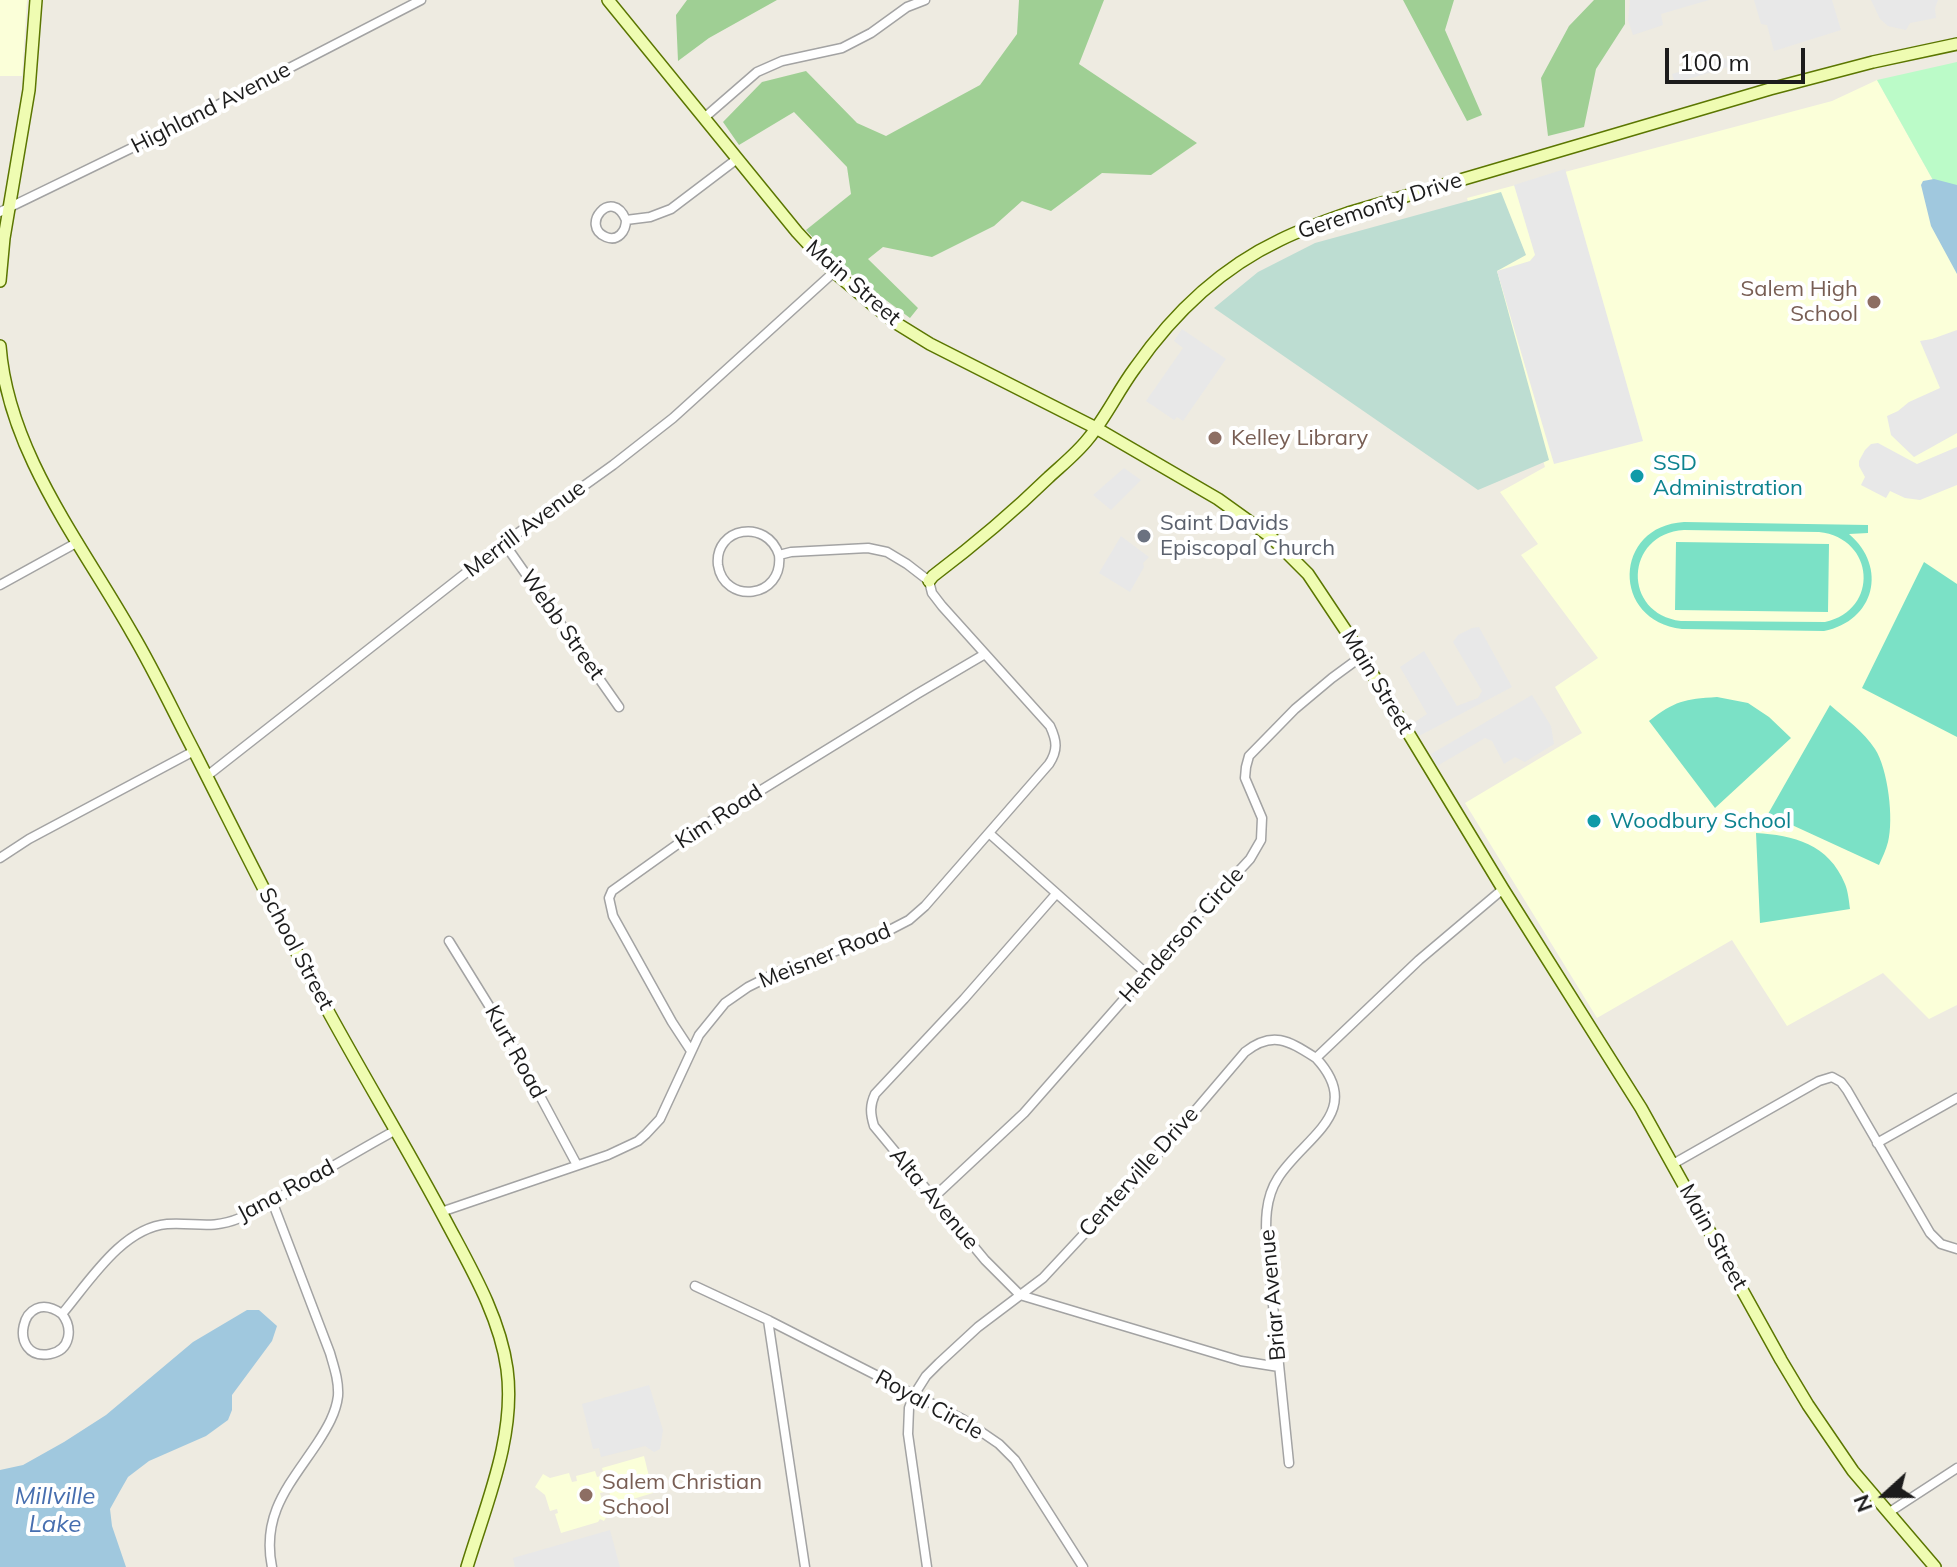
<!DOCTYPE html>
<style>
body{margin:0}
#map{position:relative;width:1957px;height:1567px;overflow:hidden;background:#eeebe1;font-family:Mulish,sans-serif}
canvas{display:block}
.north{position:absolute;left:1845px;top:1455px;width:80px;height:80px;-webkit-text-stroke:6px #fff;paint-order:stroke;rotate:249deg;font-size:22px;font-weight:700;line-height:32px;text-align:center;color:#1c1c1c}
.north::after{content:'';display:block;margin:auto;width:28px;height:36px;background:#1c1c1c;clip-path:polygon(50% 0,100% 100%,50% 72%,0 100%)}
.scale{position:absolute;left:1665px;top:48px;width:140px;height:36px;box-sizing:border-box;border:4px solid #1c1c1c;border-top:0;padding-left:10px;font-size:24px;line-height:28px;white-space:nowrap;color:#1c1c1c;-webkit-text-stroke:6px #fff;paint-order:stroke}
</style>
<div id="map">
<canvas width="1957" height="1567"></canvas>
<div class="north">N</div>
<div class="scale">100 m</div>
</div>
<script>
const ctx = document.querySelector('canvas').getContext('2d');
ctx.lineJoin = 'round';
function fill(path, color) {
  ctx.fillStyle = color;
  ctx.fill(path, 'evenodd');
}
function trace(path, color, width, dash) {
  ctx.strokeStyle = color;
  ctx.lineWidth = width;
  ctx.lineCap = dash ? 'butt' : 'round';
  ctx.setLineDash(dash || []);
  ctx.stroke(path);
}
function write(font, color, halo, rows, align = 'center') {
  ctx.font = font + ' Mulish,sans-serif';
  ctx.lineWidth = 8;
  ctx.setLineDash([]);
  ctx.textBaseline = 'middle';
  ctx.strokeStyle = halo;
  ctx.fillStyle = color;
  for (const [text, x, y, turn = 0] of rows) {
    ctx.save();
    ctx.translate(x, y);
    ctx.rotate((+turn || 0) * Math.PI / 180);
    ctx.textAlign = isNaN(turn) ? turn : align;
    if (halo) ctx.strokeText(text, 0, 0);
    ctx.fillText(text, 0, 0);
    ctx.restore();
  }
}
const education = new Path2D(`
 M0,0h27l-5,76h-22z
 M1877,80l80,143v782l-28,14 -46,-46 -96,53 -55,-86 -135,78 -132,-215 117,-70 -27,-46 43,-29 -77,-103 17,-11 -38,-52 45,-25 -78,-269 365,-97z
 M644,1456l9,37 -40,12 -4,-14 -9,2 4,16 5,3 -5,9 -4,-2 -2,3 -37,11 -6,-19 3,-1 -1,-4 -7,2 -5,-16 -10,-8 8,-13 7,4 19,-5 3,9 5,-1 -1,-5 19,-5 2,6 7,-2 -2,-7z`);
const forest = new Path2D(`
 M687,0h90l-68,38 -31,23 -2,-46z
 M1019,0h85l-25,64 118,79 -46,32 -49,-2 -51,38 -29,-10 -28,25 -62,31 -49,-10 -15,12 50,49 -8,10 -70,-52 -34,-36 45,-36 -4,-27 -53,-55 -55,33 -16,-23 39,-40 44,-11 51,52 29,13 94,-51 37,-51z
 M1403,0h51l-9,30 37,85 -15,6z
 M1594,0h31v24l-29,45 -12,58 -36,9 -7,-58 28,-52z`);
const wetland = new Path2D(`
 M1501,192l25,63 -29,16 52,189 -71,30 -264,-182 44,-36 57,-29z`);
const park = new Path2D(`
 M1957,62v161l-80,-143z`);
const pitch = new Path2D(`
 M1684,522l184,3v8l-19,1c39,33 26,87 -25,97l-142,-2c-71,-8 -69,-103 2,-107zM1684,530l135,2c56,6 61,78 6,90l-144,-1c-59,-7 -57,-87 3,-91z
 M1676,542l153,2 -1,68 -153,-2z
 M1924,562l33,22v153l-95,-49z
 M1717,697l31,6 21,14 22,21 -76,70 -66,-87c26,-20 35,-22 68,-24z
 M1830,705c15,13 34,27 45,44 13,20 19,70 13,93 -2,8 -6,16 -9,23l-111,-51z
 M1756,833c37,2 73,11 89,51 3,7 4,17 5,25l-90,14z`);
const parking = new Path2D(`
 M1630,0h79l-48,14 2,11 -30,10 -5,-15z
 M1754,0h78l9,30 -67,21 -7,-26 -6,-1z
 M1871,0h67l-3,8 1,10 -26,5 -4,7 -18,-4 -8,-7z
 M1726,58l2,9 -53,16 -3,-9z
 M1565,169l78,272 -89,23 -57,-193 33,-10 5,-6 -21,-70z
 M1182,329l44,30 -43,62 -6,-4 -3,3 -28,-19 37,-53 -9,-7z
 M1957,330v103l-43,24 -23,-22 -4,-19 11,-5 11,-9 31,-14 -20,-47 12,-2z
 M1878,443l39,21 40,-17v38l-37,15 -15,-2 -15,-7 -4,7 -25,-13 4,-8 -6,-11v-5l6,-11 6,-6z
 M1124,468l17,12 -30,30 -18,-15z
 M1121,536l28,21 -6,6 1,4 -14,25 -31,-19z
 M1479,627l33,60 -93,49 -7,-12 15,-10 -27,-47 24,-16 33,55 21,-8 4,-7 -29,-49 5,-7 14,-7z
 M1532,695l19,31 3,18 -29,18 -10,-5 -11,7 -12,-23 -7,-3 -48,28 -6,-12z
 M649,1385l14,45 -3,19 -6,3 -9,-6 -44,11 -2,-9 -6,1 -11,-45z
 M610,1530l10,37h-105l-2,-9z`);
const water = new Path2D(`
 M1934,179l23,6v89l-26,-48 -10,-41 2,-4z
 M247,1310h12l18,16 -5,15 -40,54v15l-4,10 -22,16 -57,25 -21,16 -8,14 -10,18 2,17 14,41h-126v-97l23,-5 41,-23 42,-27 87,-73z`);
const street = new Path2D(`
 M704,118l53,-46 25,-11 60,-13 29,-15 36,-26 18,-7
 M0,212l177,-86 244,-126
 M626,220c0,11 -8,22 -20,17 -27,-11 6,-51 20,-17l24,-3 21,-8 66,-50
 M504,543l115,164
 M0,585l78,-43
 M207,776l297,-233 109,-78 60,-47 161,-146
 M990,834l157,140
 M0,858l29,-19 165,-88
 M1056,894l-92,105 -89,95c-5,11 -5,19 -1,32l111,134 35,35 221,66 38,6
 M449,941l60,97 68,127
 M691,1051l-19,-29 -59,-106 -4,-18 3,-7 91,-65 214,-132 68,-40
 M1877,1143l80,-45
 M1673,1164l146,-83 13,-4 9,5 6,8 83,143 11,11 16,5
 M933,1198l91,-85 174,-198 52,-56 11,-19 1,-22 -17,-40 1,-11 3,-11 46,-47 37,-31 30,-22
 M441,1212l167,-57 30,-14 8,-7 14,-15 39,-84 26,-32 23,-16 30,-15 102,-37 29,-15 16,-14 124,-142c9,-14 8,-23 1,-38l-108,-120 -10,-13 -3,-12 -22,-17 -20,-12 -19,-4 -77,4 -12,3c5,44 -55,50 -61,10 -4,-38 49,-47 61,-10
 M695,1286l73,34 196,100 35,24 16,16 68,107
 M62,1314c11,14 9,36 -12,40 -44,8 -30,-70 12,-40 27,-32 60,-86 105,-90 28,-2 44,6 73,-6 20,-9 40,-21 59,-32 32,-19 64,-38 97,-56
 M768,1320l37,247
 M1289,1463l-22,-217c-2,-23 -2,-48 11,-68 26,-41 88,-66 38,-120
 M1888,1513l69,-45
 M272,1567c-11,-54 19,-84 46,-125 9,-14 18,-29 20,-46 1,-15 -4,-29 -8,-43l-58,-152
 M927,1567l-19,-133 1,-26 5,-13 12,-19 13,-13 39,-36 65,-49 110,-118 92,-108c28,-22 44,-11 71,6l103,-98 84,-71`);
const secondary = new Path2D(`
 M608,0l189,232 37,40 39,33 23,18 34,21 166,84 122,71 53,38 37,37 42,63 153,252 138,219 140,252 27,45 45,66 82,96
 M0,281l4,-43 25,-148 7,-90
 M0,346c8,106 81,197 132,287 23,39 42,80 63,120 42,83 83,166 127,247 41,76 86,149 126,225 24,45 52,93 59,144 9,67 -21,135 -40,198
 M929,581l4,-5c41,-31 79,-63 116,-99 13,-12 28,-24 39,-38 18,-22 30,-48 47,-71 37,-53 86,-100 145,-128 22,-11 45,-19 68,-27l422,-124 103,-27 84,-18`);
const markers = [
 [1874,302,8,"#8d6e63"],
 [1215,438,8,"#8d6e63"],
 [1637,476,8,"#0f9aa8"],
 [1144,536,8,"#6b7280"],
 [1594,821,8,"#0f9aa8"],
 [586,1495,8,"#8d6e63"]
];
const streetNames = [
 ["Highland Avenue",211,108,-27],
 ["Geremonty Drive",1380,206,-18],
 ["Main Street",853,283,41],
 ["Merrill Avenue",525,529,-37],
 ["Webb Street",562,625,55],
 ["Main Street",1377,682,59],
 ["Kim Road",719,817,-33],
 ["Henderson Circle",1182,935,-48],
 ["School Street",296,949,62],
 ["Meisner Road",825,956,-22],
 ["Kurt Road",515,1052,61],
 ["Centerville Drive",1139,1172,-48],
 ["Jana Road",286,1191,-28],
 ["Alta Avenue",934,1199,50],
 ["Main Street",1713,1237,61],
 ["Briar Avenue",1273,1295,-95],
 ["Royal Circle",929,1405,29]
];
const educationNames = [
 ["Salem High",1858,289,"right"],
 ["School",1858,314,"right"],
 ["Kelley Library",1231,438],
 ["Salem Christian",602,1482],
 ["School",602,1507]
];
const cultureNames = [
 ["SSD",1653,463],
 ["Administration",1653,488],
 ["Woodbury School",1610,821]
];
const worshipNames = [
 ["Saint Davids",1160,523],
 ["Episcopal Church",1160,548]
];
const waterNames = [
 ["Millville",55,1497],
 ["Lake",55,1525]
];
fill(education, '#fbffd9');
fill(forest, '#9fcf94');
fill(wetland, '#bdddd2');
fill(park, '#bbfbc8');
fill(pitch, '#7be1c6');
fill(parking, '#e8e8e8');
fill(water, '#a0c8de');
trace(street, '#a3a3a3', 11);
trace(secondary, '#5b7601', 14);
trace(street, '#fff', 8);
trace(secondary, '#effcb2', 11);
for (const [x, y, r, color] of markers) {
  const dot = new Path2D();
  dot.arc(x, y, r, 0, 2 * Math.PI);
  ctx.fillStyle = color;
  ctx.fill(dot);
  trace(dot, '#fff', 3);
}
write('22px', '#1c1c1c', '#fff', streetNames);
write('22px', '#785e54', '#fff', educationNames, 'left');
write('22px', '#0d838f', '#fff', cultureNames, 'left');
write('22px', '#5b616d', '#fff', worshipNames, 'left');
write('italic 24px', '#466eaf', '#fff', waterNames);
</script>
